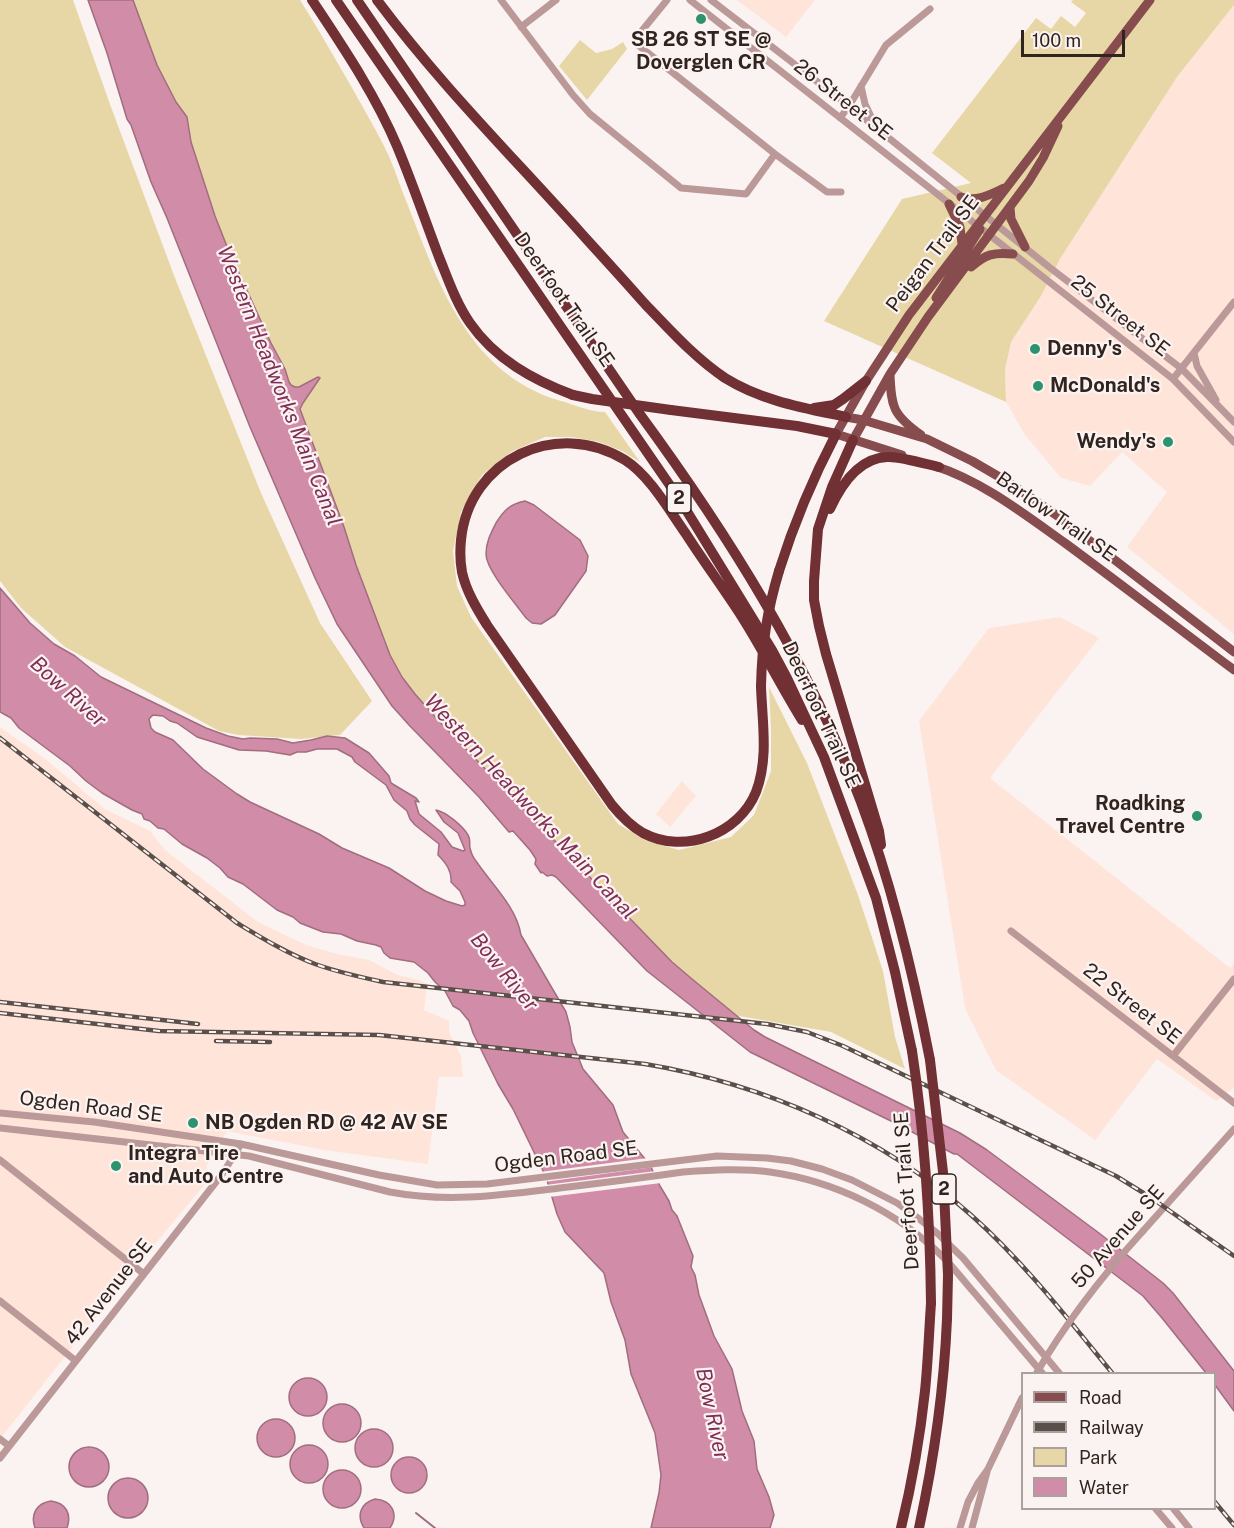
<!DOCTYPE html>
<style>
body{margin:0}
#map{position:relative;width:1234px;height:1528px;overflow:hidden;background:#fbf3f1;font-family:"Public Sans",sans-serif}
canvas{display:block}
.legend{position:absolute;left:1021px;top:1372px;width:195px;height:138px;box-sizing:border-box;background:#fbf3f1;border:2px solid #aaa09d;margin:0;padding:8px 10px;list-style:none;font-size:18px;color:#31241f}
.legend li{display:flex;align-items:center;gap:12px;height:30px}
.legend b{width:30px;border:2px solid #aaa09d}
.scale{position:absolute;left:1021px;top:30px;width:104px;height:27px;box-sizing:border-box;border:3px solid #31241f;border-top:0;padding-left:8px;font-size:18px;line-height:21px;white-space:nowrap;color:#31241f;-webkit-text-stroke:4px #fbf3f1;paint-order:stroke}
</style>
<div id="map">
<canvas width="1234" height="1528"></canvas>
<ul class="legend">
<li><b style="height:8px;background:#864c4e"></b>Road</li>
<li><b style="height:8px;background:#5b4f4a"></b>Railway</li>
<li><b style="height:16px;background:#e8d7a6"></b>Park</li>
<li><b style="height:16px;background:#d18ca8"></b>Water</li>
</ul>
<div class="scale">100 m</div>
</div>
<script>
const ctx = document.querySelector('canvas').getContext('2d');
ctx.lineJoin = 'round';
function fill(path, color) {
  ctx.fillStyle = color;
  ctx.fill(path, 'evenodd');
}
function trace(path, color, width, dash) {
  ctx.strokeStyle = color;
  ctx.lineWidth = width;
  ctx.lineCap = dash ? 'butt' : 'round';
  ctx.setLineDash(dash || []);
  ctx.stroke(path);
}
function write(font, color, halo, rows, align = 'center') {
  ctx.font = font + ' "Public Sans",sans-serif';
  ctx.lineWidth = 4.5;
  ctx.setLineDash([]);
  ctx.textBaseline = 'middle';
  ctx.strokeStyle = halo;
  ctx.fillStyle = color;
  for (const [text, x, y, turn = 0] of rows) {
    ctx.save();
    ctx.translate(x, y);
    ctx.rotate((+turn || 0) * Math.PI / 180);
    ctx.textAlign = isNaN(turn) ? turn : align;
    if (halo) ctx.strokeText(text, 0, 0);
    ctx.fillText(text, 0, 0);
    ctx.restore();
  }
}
const built = new Path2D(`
 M737,0h78l-29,37z
 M1234,5v629l-107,-87 40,-55 -45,-40 -32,34 -29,-8 -36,-43 -19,-33 -1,-32 6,-28 30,-46 19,-37 117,-182z
 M1060,617l39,21 -109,140 240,190 4,-4v124l-18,13 -59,-42 -62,81 -99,-70 -31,-62 -46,-287 70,-93z
 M0,727l44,31 61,51 45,22 15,19 93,72 48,23 31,9 32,6 29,15 21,5 8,4 -3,26 25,11v11l12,24 2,21h-24l-11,87 -104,-14 -97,-19 -20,34 -2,19 -75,90 -130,165z
 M682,781l14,15 -26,31 -14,-13z`);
const green = new Path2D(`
 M0,0h73l38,107 64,171 86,215 59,130 52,78 -32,34 -39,4 -63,-4 -19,-4 -154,-84 -44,-39 -21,-27z
 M133,0h167c18,28 34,57 51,86 11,20 23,40 33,60 7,13 12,28 17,42 34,84 62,185 160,213 15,4 28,11 44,11l35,50 -18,-11 -23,-9 -27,-5h-27l-34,15 -29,23 -21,37 -8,39 4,35 14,31 147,207 29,17 32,9 52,-13 23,-22 17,-44v-41l-2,-43 38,76 51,132 25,76 12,66 10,32 -74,-37 -109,-19 -73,-64 -254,-271 -230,-591z
 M1073,0h161v5l-57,72 -117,182 -19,37 -30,46 -6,28 1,32 -182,-81 78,-122 69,-16 -39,-30 104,-135 15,11 10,-13 14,11 11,-14 -15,-11z
 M580,40l16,13 16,-4 11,-7 4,7 -40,51 -28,-34z`);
const water = new Path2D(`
 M88,0h45l24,65 19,37 11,15 4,25 24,74 13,33 43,94 14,26 4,13 2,3 4,2h4l19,-10 2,1 -17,25 -3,6 44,118 12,38 34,90 12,22 13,17 22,25 235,243 20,17 62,51 11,7 195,96 27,17 112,83 64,50 10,10 61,78v40l-19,-26 -1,-11 -8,-1 -44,-55 -19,-22 -186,-142h-3l-59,-31 -145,-71 -103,-81 -91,-94 -4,-2 -5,1 -5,-4 -1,1 -6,-9 1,-5 -6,-9 -17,-19 -4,1 -30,-35 -70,-72 -17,-19 -55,-82 -22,-46 -65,-151 -83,-209 -16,-36 -20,-57 -4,-6 -20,-66z
 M525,501l9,4 46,35 8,16 -2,15 -31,44 -14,9 -9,-1 -6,-5c-10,-14 -40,-48 -40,-64 0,-12 5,-21 10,-31 8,-13 14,-19 29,-22z
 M0,588l30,35 24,21 21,12 26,21 105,51 22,8 15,3 7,-1 27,1 16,4 18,-3 16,-4 18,2 24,15 20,23 2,7 25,15 3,4 -4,-1 4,13 22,18 11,15 11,4 2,-1 -7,-17 -14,-11 -8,-12c10,2 27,16 32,25 3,5 1,8 2,13 1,4 3,10 6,13 16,24 40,45 45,74l45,77 4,15 2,15 11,27 30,36 10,27 27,33 10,21 9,15 3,9 5,6 16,40 -2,11 4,8 4,20 15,41 18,33 10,42 12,30 3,28 12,28 5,18 -4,13h-119l8,-35 2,-18 -6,-42 -24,-59 -6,-34 -14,-38 -7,-29 -39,-41 -8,-18 -11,-37 -33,-68 -15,-25 -25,-51 -4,-12 -9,-11 -7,-4 -8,-15 -10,-9 -7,-9 -14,-11 -24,-4 -6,-5 -3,-6 -5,-2 -19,-4 -16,-7 -18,-2 -23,-9 -7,-6 -16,-7 -34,-26 -15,-7 -8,-9 -13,-10 -25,-14 -18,-15 -6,-1 -8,-7 -6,-2 -2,-5 -10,-4 -30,-17 -16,-12 -16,-15 -51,-38 -8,-10 -11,-6zM153,715l10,1 7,5 7,2 20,14 42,13 27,1 24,4 7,-3h9l11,-3h20l15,8 3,5 31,23 8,15 13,11 3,8 5,6 24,19 -1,11c8,8 14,16 13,27l9,9 5,11v3l-3,1 -16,-5 -21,-10 -36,-23 -47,-20 -23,-14 -69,-32 -13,-8 -34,-25 -30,-29 -18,-8 -4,-4 -2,-9z
 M289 1397a19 19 0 1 1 38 0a19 19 0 1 1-38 0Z
 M323 1423a19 19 0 1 1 38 0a19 19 0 1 1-38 0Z
 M257 1438a19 19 0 1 1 38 0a19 19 0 1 1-38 0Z
 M355 1448a19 19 0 1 1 38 0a19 19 0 1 1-38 0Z
 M290 1464a19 19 0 1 1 38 0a19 19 0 1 1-38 0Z
 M69 1467a20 20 0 1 1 40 0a20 20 0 1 1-40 0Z
 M391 1475a18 18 0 1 1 36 0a18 18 0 1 1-36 0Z
 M323 1489a19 19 0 1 1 38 0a19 19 0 1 1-38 0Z
 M108 1498a20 20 0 1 1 40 0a20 20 0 1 1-40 0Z
 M375,1499c17,1 24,15 15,29h-26c-8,-13 -3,-25 11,-29z
 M51,1501c15,2 21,13 16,27h-32c-5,-14 2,-25 16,-27z`);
const pier = new Path2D(`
 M648,1158l6,9 -110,15 -4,-10z
 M656,1171l5,12 -112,14 -4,-12z`);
const stream = new Path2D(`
 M416,1513l19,15`);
const minor = new Path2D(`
 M501,0l72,95 17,19 91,74 65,6 29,-40
 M667,0l-31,38 2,7 137,109 52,38h14
 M690,0l483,379 61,63
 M711,0l138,106 200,161 133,102 52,53
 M521,27l35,-27
 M861,86l4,18 10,21
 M840,118l9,-12 37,-61 44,-36
 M1194,353l3,13 19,34
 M1173,379l61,-77
 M1011,931l223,172
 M1173,1056l61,-77
 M0,1113l94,9 147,22 138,31 58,10 50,-1 230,-28 50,2 24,3 31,8 30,11 45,23 21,15 19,15 26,25 97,116
 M0,1128l249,28 141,36c58,11 112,3 170,-4 41,-5 82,-10 123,-16 29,-2 58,-4 87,0 65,9 128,40 174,86 12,12 22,26 33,38 22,26 44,52 66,78
 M0,1160l144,114
 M1143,1231l91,-102
 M0,1301l76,60
 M0,1439l9,7
 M0,1458l223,-285 18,-29
 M1155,1508l17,20
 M1173,1508l16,20
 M960,1528l8,-26 10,-19 10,-14 34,-71
 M972,1528l15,-56`);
const major = new Path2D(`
 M961,197c16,5 28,-2 43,-9
 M949,204l11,23 2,17
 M1010,208l1,11 14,28
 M971,267c15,-13 23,-15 42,-13
 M936,298l44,-69
 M890,374c1,33 3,41 31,61
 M846,417l17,3 64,19 45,22 36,21 51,35 175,135
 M853,440l37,-66 38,-57 101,-136 14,-23 15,-32
 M902,455l-66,-21 30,-53 43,-66 241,-315
 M935,466c47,15 89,48 130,77 57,42 113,85 169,127`);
const highway = new Path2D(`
 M312,0c31,47 63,94 85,146 15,36 28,74 42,111 9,22 17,46 31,66 25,36 63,57 103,72
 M336,0l344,500 92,150 15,28 37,79 52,141 19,74 17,79
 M357,0l282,413c88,120 169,248 222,389 31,83 52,170 69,258
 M377,0c62,83 135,156 204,233 21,23 43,47 64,71 25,26 50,54 80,74 37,23 79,30 121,39
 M814,408l20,-3 9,-6 23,-18
 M671,410l126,16 39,8c-23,44 -42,89 -57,137
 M853,440l-21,47 -14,42 -4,52v19l5,26 7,28 53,177 2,14
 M830,509c11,-24 28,-51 57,-52 12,-1 39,7 52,10
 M761,686c1,35 8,72 -5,106 -17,42 -72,63 -113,41 -12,-7 -22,-17 -31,-28l-125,-180c-10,-16 -21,-34 -25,-53 -2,-11 -2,-22 -1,-32 8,-81 96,-122 164,-80 25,16 44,50 61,74 18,28 38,55 56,83 21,33 39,69 60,103
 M901,1528c11,-45 19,-91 24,-137 3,-29 4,-59 6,-88
 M919,1528c15,-69 25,-139 28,-209`);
const rail = new Path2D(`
 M0,738l237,185c25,15 51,31 78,41 22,8 45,13 68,18l384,42 40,8 36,14 273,130 34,21 84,59
 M0,1002l198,22
 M0,1013l159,18 220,4 266,29c119,20 236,71 326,151 53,47 97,104 142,159
 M216,1041l54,1
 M1214,1501l20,24`);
const minorBridge = new Path2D(`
 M1036,1374c30,-52 67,-99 107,-143`);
const highwayBridge = new Path2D(`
 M573,395l19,4 79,11
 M761,686c1,-42 6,-75 18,-115
 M912,1051c13,85 18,166 19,252
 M930,1060l13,112 5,103 -1,44`);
const markers = [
 [701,19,6,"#2d936f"],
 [1035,349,6,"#2d936f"],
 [1038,386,6,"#2d936f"],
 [1168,442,6,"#2d936f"],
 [1197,816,6,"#2d936f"],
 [193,1123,6,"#2d936f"],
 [116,1166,6,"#2d936f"]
];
const shields = [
 [679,498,24],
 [944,1189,24]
];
const shieldNames = [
 ["2",679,498],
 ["2",944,1189]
];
const poiNames = [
 ["SB 26 ST SE @",701,40,"center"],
 ["Doverglen CR",701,63,"center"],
 ["Denny's",1047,349],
 ["McDonald's",1050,386],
 ["Wendy's",1156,442,"right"],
 ["Roadking",1185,804,"right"],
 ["Travel Centre",1185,827,"right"],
 ["NB Ogden RD @ 42 AV SE",205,1123],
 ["Integra Tire",128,1154],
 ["and Auto Centre",128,1177]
];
const streetNames = [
 ["26 Street SE",843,100,38],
 ["Peigan Trail SE",933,254,-53],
 ["Deerfoot Trail SE",564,300,55],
 ["25 Street SE",1120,316,38],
 ["Barlow Trail SE",1056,517,35],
 ["Deerfoot Trail SE",821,715,65],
 ["22 Street SE",1132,1004,38],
 ["Ogden Road SE",91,1107,7],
 ["Ogden Road SE",566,1157,-7],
 ["Deerfoot Trail SE",907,1191,-94],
 ["50 Avenue SE",1118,1237,-49],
 ["42 Avenue SE",109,1292,-52]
];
const waterNames = [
 ["Western Headworks Main Canal",279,386,68],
 ["Bow River",68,692,42],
 ["Western Headworks Main Canal",530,807,47],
 ["Bow River",504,972,51],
 ["Bow River",712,1414,78]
];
fill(built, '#ffe4da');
fill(green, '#e8d7a6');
fill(water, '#d18ca8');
trace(water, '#a16d7f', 1.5);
fill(pier, '#fbf3f1');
trace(stream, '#a16d7f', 2);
trace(minor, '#b99', 7);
trace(major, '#864c4e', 9);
trace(highway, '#713034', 10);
trace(rail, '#5b4f4a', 4.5);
trace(rail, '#fbf3f1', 2, [7]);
trace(minorBridge, '#b99', 7);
trace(highwayBridge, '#713034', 10);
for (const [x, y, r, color] of markers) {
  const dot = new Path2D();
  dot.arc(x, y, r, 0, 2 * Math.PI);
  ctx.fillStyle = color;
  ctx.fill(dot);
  trace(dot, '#fbf3f1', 2);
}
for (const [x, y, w] of shields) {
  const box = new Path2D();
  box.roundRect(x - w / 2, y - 15, w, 30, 4.5);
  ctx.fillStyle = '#fbf3f1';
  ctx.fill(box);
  trace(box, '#31241f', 1.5);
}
write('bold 18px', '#31241f', null, shieldNames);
write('bold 20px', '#31241f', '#fbf3f1', poiNames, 'left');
write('20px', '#31241f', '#fbf3f1', streetNames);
write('italic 21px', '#802e56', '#fbf3f1', waterNames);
</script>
